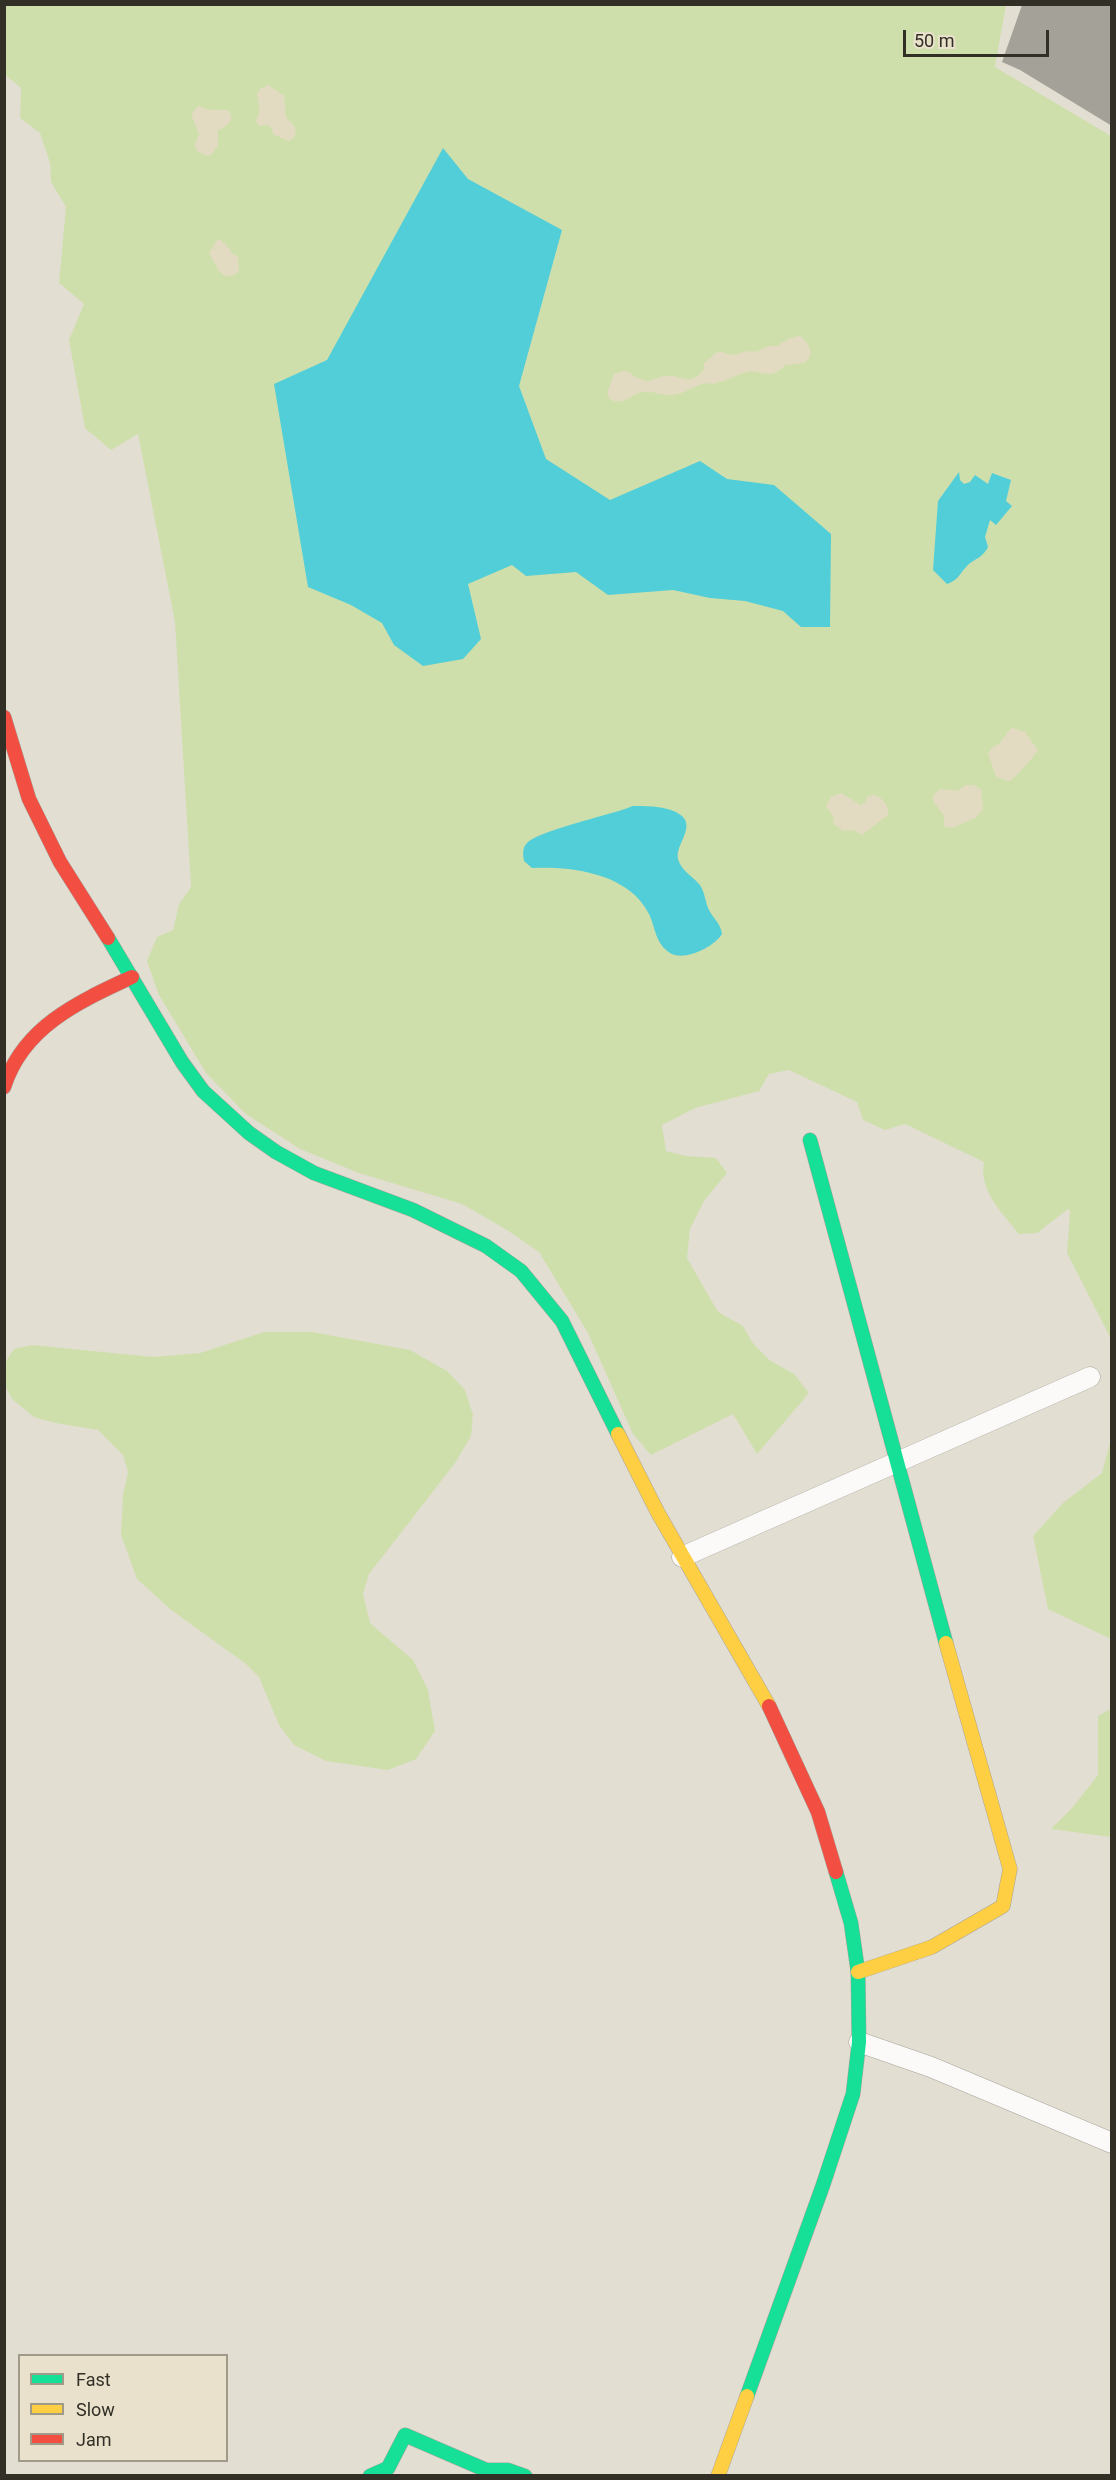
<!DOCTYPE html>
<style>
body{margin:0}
#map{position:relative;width:1116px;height:2480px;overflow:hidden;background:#e2ded2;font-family:Roboto,sans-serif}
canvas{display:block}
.frame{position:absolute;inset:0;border:6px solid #322f27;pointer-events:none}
.legend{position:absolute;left:18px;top:2354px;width:210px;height:108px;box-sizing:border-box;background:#e9e1cb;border:2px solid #a09a89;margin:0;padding:8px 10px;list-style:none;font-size:18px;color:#322f27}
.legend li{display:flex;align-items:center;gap:12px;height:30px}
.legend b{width:30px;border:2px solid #a09a89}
.scale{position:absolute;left:903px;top:30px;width:146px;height:27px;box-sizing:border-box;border:3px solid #322f27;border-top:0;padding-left:8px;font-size:18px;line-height:21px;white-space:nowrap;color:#322f27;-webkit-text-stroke:4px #e9e1cb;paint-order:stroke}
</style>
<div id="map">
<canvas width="1116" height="2480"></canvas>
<div class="frame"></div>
<ul class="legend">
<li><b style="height:8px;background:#16e098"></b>Fast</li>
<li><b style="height:8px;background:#ffcf43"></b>Slow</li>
<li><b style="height:8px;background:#f24e42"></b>Jam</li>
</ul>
<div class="scale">50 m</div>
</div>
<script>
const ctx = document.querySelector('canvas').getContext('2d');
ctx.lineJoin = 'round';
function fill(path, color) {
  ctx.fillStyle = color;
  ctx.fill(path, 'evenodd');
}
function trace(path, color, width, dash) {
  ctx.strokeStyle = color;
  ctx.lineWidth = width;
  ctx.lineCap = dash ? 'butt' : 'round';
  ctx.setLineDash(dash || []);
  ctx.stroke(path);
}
const green = new Path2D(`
 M4,5h1002l-11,62 116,69v1213l-1,-12 -43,-84 3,-41 -2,-3 -31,24 -18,1c-16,-20 -41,-44 -35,-72l-79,-38 -20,6 -22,-10 -6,-18 -68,-32 -20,4 -10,17 -64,17 -33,17 4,26 20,5 30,2 11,15 -23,28 -14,28 -3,29 31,54 25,14 9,16 17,18 25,14 15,19 -52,61 -24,-40 -82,41 -18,-21 -45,-101 -49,-81 -32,-22 -45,-26 -103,-31 -59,-24 -54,-35 -40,-41 -47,-78 -12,-34 10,-24 16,-7 6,-26 12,-17 -16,-265 -37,-188 -27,16 -26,-22 -16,-88 15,-36 -25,-21 7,-76 -15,-25 -1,-19 -10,-30 -20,-15 1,-30 -16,-13z
 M264,1332h48l98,18 37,21 18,19 8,25 -2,21 -16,27 -86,111 -6,20 7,29 43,37 15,30 7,41 -19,28 -28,11 -62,-9 -32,-16 -15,-20 -20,-48 -13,-13 -76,-55 -33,-30 -16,-44 2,-41 5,-22 -5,-17 -25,-25 -43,-7 -21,-6 -21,-17 -8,-14 -1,-22 10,-15 18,-4 121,12 47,-4z
 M1111,1439v200l-63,-30 -15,-73 30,-33 39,-30z
 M1111,1709v128l-60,-8 21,-21 26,-33v-59z`);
const sand = new Path2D(`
 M268,85l16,11 2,22 7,6 3,6 -2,8 -6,3 -15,-7 -1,-6 -4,-3 -9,1 -3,-5 4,-11 -3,-16 3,-5z
 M198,106l12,4h18c8,10 0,16 -10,20v15l-7,10 -5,1 -10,-6 -1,-5 4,-11 -8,-20z
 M218,239c9,3 11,14 20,18l1,14 -4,4 -11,1 -5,-5 -10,-18z
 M800,336c8,6 11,11 10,21l-6,6 -19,2c-17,19 -24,1 -42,8 -9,3 -17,8 -27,10 -4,1 -9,0 -14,1 -12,4 -15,9 -30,11 -10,1 -19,-4 -28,-3 -15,1 -16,15 -35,7l-2,-6 7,-19c17,-8 16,3 29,6 9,3 15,-4 23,-4 17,-2 23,13 38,-7v-6l14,-12 14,4 17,-4 7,1 12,-6h9l13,-8z
 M1012,728l13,4 13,18c-2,4 -23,28 -27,30 -5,2 -10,-2 -15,-4l-8,-23c4,-6 6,-6 11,-10 6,-4 6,-11 13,-15z
 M966,785h7l8,4 2,20 -7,9c-11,2 -22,14 -32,8v-10l-11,-15v-5l7,-7 17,2z
 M841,793l20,12 4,-3 3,-6 8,-1c7,4 13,11 12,20l-26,20 -9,-5 -10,1 -9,-7 -1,-8 -7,-10 5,-9z`);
const water = new Path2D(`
 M443,148l25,31 94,51 -43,156 27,73 64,41 90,-39 27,18 47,6 57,49 -1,93h-29l-18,-16 -38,-10 -35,-3 -37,-8 -65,5 -32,-23 -50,4 -14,-11 -44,19 13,55 -18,20 -40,7 -29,-21 -12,-22 -31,-18 -43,-18 -34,-203 53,-24z
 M959,472l1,8 4,4 6,-2 5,-7 13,9 4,-11 19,7 -5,21 6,5 -16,19 -6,-5 -5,17 3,10c-7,13 -14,11 -22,20 -7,8 -8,13 -19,17l-14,-14 5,-69z
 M633,806c15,0 37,0 49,10 13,12 -7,29 -4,43 3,11 14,17 21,25 6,7 6,18 10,26 4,8 12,14 13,24 -8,13 -38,28 -52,19 -15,-10 -14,-24 -21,-39 -20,-41 -78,-48 -117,-46l-8,-7c-1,-6 -2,-13 3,-18 13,-13 84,-28 106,-37z`);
const building = new Path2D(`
 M1112,4v122l-92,-56 -18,-8 20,-57z`);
const street = new Path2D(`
 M682,1557l408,-180
 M859,2042l72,25 181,76`);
const fast = new Path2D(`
 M108,938l74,124 21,29 46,42 27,19 38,21 99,37 73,36 35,25 41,50 56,113
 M810,1140l136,503
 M747,2396l76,-211 30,-91 6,-52 -1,-70 -7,-49 -15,-51
 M370,2476l18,-8 17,-33 81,35h22l17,6`);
const slow = new Path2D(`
 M618,1434l40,79 111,193
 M858,1972l74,-25 71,-41 7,-37 -64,-226
 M718,2476l29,-80`);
const jam = new Path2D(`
 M4,717l25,82 31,63 48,76
 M4,1087c19,-60 74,-85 128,-110
 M769,1706l49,106 18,60`);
fill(green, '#cfdfac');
fill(sand, '#e2dbc1');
fill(water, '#51ced8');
fill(building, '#a4a198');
trace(street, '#a7a39a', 21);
trace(fast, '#a7a39a', 15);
trace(slow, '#a7a39a', 15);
trace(jam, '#a7a39a', 15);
trace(street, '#fbfaf8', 20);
trace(fast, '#16e098', 14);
trace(slow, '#ffcf43', 14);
trace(jam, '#f24e42', 14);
</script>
